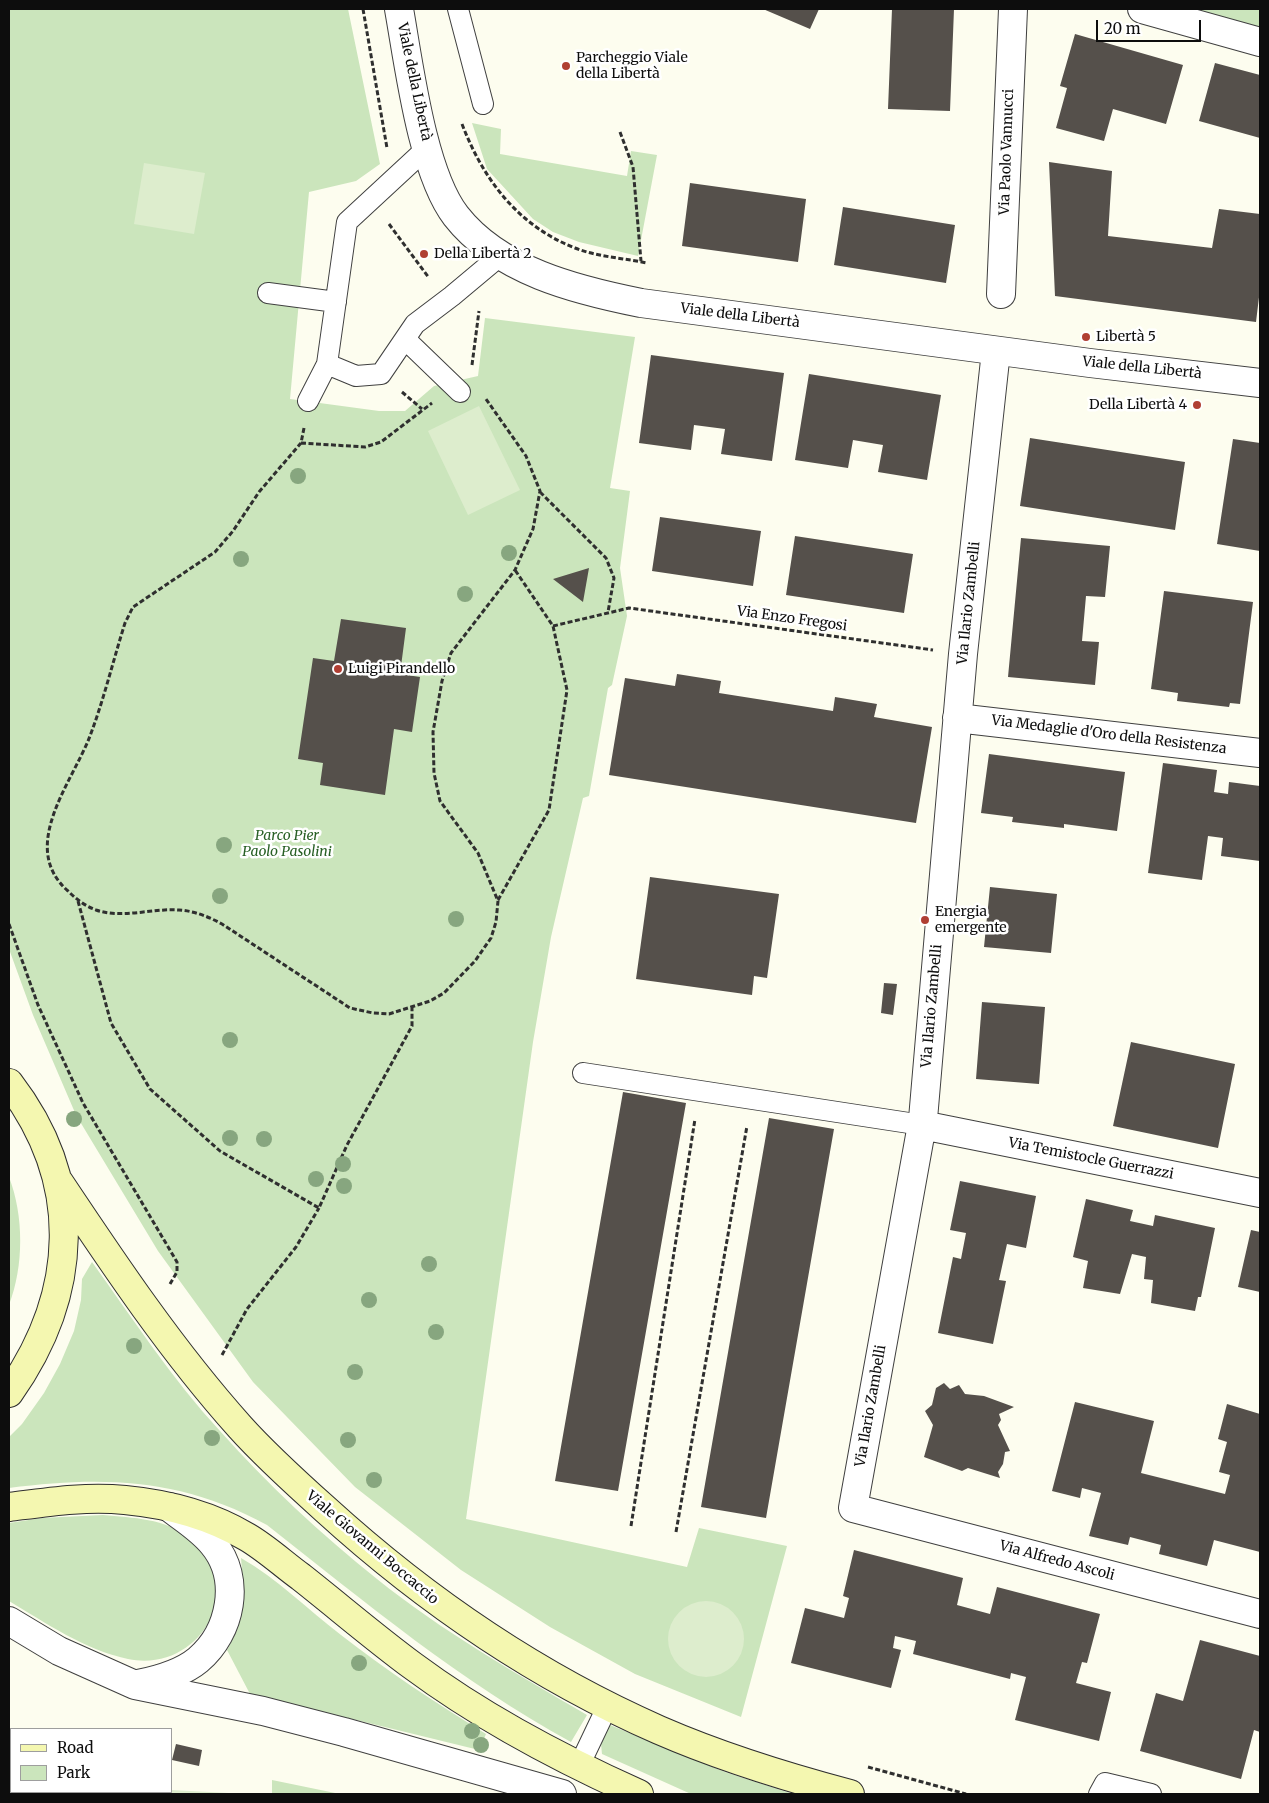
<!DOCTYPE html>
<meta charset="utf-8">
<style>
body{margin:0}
#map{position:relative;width:1269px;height:1803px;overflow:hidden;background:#fdfdef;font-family:Merriweather,serif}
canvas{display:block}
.frame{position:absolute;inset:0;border:10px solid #0d0d0d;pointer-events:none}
.legend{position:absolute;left:10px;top:1728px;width:162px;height:65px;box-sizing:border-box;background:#fff;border:1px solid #9e9e9e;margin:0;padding:6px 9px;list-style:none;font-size:15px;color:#0d0d0d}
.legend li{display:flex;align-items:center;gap:10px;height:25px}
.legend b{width:25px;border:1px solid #9e9e9e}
.scale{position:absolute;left:1096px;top:20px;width:105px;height:22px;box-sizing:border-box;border:2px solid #0d0d0d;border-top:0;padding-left:6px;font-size:15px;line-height:18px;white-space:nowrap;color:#0d0d0d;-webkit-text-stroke:4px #fff;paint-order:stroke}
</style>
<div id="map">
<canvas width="1269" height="1803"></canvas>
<div class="frame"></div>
<ul class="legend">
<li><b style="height:6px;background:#f4f7b0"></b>Road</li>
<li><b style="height:14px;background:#cbe5bc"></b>Park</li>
</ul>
<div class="scale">20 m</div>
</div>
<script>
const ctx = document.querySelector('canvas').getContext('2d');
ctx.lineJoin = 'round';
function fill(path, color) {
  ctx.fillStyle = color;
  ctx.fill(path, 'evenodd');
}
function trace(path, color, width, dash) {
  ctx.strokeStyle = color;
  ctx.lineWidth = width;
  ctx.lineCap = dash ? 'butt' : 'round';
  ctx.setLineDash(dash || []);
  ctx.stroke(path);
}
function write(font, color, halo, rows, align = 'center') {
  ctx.font = font + ' Merriweather,serif';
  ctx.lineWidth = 5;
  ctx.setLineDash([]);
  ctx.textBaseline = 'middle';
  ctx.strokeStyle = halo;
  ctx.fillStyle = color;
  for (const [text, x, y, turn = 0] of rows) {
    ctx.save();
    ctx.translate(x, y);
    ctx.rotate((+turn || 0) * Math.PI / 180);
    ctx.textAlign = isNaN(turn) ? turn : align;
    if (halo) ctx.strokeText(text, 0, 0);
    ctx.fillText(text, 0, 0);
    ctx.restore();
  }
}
const green = new Path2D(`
 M9,9h339l32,155 -24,17 -47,11 -19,207 89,12h26l29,-25 44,-10 7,-58 150,19 -25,151 20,3 -10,77 7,48 -15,69 -4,3 -19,108 -6,2 -32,139 -18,105 -67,477 221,48 12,-39 88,18 -46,171 -106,-43 -85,-47 -89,-57 -106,-83 -102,-105 -95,-131 -82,-136 -43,-100 -24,-66z
 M1171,9h89v24z
 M472,123l29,6 -1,25 127,22 4,-25 26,4 -19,101 -59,-14 -26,-10 -20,-13 -46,-50z
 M9,1177c15,39 15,89 0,128z
 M92,1262c41,57 80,117 128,169 48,54 101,103 157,148 65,52 138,94 210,136l-16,27c-110,-60 -206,-140 -304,-217 -86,-47 -164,-49 -258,-37v-51l13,-13 22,-31 16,-29 14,-33 7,-31 1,-21z
 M103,1515c30,3 62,3 87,23 61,48 10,136 -62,121 -43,-9 -82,-36 -119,-58v-78l33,-5z
 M241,1558c37,21 66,51 100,77 46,36 95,68 145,99l-7,16 -229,-56 -23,-44c20,-34 17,-54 14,-92z
 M610,1725l115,47 68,22h-102l-89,-40 -1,-10z
 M272,1780l68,14h-68z`);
const pitch = new Path2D(`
 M144,163l61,10 -11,61 -60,-10z
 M479,406l41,84 -52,25 -40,-84z
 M668 1639a38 38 0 1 1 76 0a38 38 0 1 1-76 0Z
 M171,1790l77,4h-188v-2h111z`);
const building = new Path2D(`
 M763,9h56l-9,20z
 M892,9h62l-4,102 -62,-2z
 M1075,34l108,31 -17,59 -53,-15 -9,32 -48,-13 11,-40 -7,-2z
 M1215,63l45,12v63l-61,-17z
 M1049,162l63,9 -4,65 104,12 7,-39 41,5v75l-4,33 -201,-26z
 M690,183l116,16 -8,63 -116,-16z
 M843,207l112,18 -9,58 -112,-18z
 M651,355l133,18 -12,88 -51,-7 4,-25 -31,-4 -3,25 -52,-7z
 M809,374l132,21 -14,85 -49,-8 5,-27 -30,-5 -5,28 -53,-8z
 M1030,438l155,24 -10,68 -155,-24z
 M1233,439l27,4v108l-43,-7z
 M660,517l101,14 -8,55 -101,-15z
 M795,536l118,18 -9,59 -118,-18z
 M1021,538l89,8 -5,51 -19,-1 -4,45 17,1 -4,43 -87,-8z
 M589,568l-6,34 -30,-23z
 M1164,591l89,11 -13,102 -10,-1 -1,4 -52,-6 1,-8 -27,-4z
 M341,619l65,9 -6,46 20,3 -8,55 -18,-3 -9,66 -65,-10 3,-22 -25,-4 15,-101 21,3z
 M677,674l44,7 -2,12 114,18 2,-14 42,7 -3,13 58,10 -16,96 -307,-48 16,-97 50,8z
 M989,754l136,18 -8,59 -53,-7v4l-52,-6 1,-5 -32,-4z
 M1163,763l54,7 -3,22 14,2 1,-12 31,4v75l-39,-5 2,-18 -15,-2 -6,44 -54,-7z
 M650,877l129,17 -12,84 -13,-2 -2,19 -116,-16z
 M990,887l67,7 -6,59 -67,-6z
 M884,983l13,1 -4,31 -12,-2z
 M982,1002l63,5 -6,77 -63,-5z
 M1131,1042l104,22 -17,84 -105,-22z
 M623,1092l63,11 -68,388 -63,-10z
 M769,1118l65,11 -68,389 -65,-11z
 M960,1181l76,15 -10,52 -19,-4 -8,36 7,1 -13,63 -55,-11 15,-76 8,2 5,-26 -16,-3z
 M1086,1199l47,11 -3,11 23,5 2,-11 60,13 -14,69h-3l-3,14 -44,-8 2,-23 -9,-1 2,-22 -14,-3 -12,40 -37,-6 5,-27 -15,-4z
 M1251,1230l9,2v60l-22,-5z
 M944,1383l6,6 9,-4 6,9 19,2 30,11 -15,7 2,6 -3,5 12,26 -5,1 -2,12 -5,8 2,6 -32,-10 -6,3 -38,-14 9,-32 -8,-14 7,-6 4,-17z
 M1075,1402l79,19 -13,52 84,21 5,-19 -11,-3 8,-30 -9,-3 9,-35 33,10v138l-46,-12 -7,26 -48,-12 2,-9 -31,-8 -2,8 -39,-9 12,-43 -19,-5 -2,10 -28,-7z
 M854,1550l109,28 -6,27 33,9 7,-27 103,27 -13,49 -5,-1 -6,21 35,9 -12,49 -84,-21 11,-43 -15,-4 -1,6 -97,-25 3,-13 -21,-5 -2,12 8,2 -10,38 -100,-25 14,-55 39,10 5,-20 -6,-2z
 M1200,1640l60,16v76l-6,-2 -13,49 -101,-28 16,-58 27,8z
 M176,1744l26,6 -3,16 -27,-6z`);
const path = new Path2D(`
 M363,9l24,139
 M462,124c21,55 56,102 113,124 23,9 48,10 72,15
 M620,132l13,35 8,94
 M389,224l40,54
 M472,365l7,-54
 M402,392l20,17
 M304,428l-3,15 -42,49 -26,39 -18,21 -82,55 -8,16c-12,38 -21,76 -35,113 -18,47 -72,111 -22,155 8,8 17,15 28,19 27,9 56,-2 83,0 16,1 30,7 43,14l128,84 23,5 16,1 41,-13 14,-8 31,-32 16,-23 5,-16 2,-21 -20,-48 -38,-52 -6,-28 -1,-41 9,-51 9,-28 64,-83 18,-41 7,-38 -14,-35 -40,-57
 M301,443l64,4 16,-5 51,-39
 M540,492l66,66 8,20 -6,34
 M553,626l76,-18 304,42
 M498,900l51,-90 18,-120 -14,-64 -38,-56
 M78,901l33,122 39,66 70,62 99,57 28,-63 65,-119v-18
 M9,924l29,81 45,98 94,159v10l-7,12
 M222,1355l25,-46 49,-62 23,-39
 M631,1526l64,-407
 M676,1532l71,-406
 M868,1767l98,27`);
const service = new Path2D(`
 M458,9l25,95
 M428,147l-81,75 -20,142 29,12 25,-2 34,-50 37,-28 49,-41
 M268,293l68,9
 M405,339l55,53
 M308,401l19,-37
 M583,1073l339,52
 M579,1766l29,-61
 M1099,1794l6,-11 46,11`);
const minor = new Path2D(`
 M1142,9l118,33
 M1001,294l12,-285
 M996,351l-33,303 -40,465 -70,389 407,106
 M957,718l303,35
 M922,1125l338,68`);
const tertiary = new Path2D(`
 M399,9c10,56 23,163 57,207 43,55 120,74 185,87l449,60 170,20
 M9,1621l50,30 76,34 128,26 81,21 218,62
 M138,1684c20,-4 43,-10 60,-24 33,-28 44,-81 15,-116 -12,-15 -29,-25 -44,-37`);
const secondary = new Path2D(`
 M9,1083c76,99 70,211 0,310
 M59,1182c56,84 113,169 181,245 26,29 56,56 85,82 101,92 209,166 334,221 62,27 127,47 191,64
 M9,1507c39,-5 77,-11 116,-7 42,4 85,15 122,37 19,11 36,27 54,40 38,30 74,61 112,89 70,52 148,93 226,128`);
const trees = [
 [298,476],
 [509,553],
 [241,559],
 [465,594],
 [224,845],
 [220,896],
 [456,919],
 [230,1040],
 [74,1119],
 [230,1138],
 [264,1139],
 [343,1164],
 [316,1179],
 [344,1186],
 [429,1264],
 [369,1300],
 [436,1332],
 [134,1346],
 [355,1372],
 [212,1438],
 [348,1440],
 [374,1480],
 [359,1663],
 [472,1731],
 [481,1745]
];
const markers = [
 [566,66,5,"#b03f33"],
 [424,254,5,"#b03f33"],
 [1086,337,5,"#b03f33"],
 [1197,405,5,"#b03f33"],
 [338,669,5,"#b03f33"],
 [925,920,5,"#b03f33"]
];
const poiNames = [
 ["Parcheggio Viale",576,58],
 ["della Libertà",576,74],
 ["Della Libertà 2",434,254],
 ["Libertà 5",1096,337],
 ["Della Libertà 4",1187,405,"right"],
 ["Luigi Pirandello",348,669],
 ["Energia",935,912],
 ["emergente",935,928]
];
const streetNames = [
 ["Viale della Libertà",414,82,78],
 ["Via Paolo Vannucci",1007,152,-88],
 ["Viale della Libertà",740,316,7],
 ["Viale della Libertà",1142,368,6],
 ["Via Ilario Zambelli",969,603,-84],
 ["Via Enzo Fregosi",792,619,8],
 ["Via Medaglie d'Oro della Resistenza",1109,735,7],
 ["Via Ilario Zambelli",932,1006,-85],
 ["Via Temistocle Guerrazzi",1091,1159,11],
 ["Via Ilario Zambelli",871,1406,-80],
 ["Viale Giovanni Boccaccio",372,1548,40],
 ["Via Alfredo Ascoli",1057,1561,15]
];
const parkNames = [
 ["Parco Pier",287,836],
 ["Paolo Pasolini",287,852]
];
fill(green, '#cbe5bc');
fill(pitch, '#ddedcd');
fill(building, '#55504b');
trace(service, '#404040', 22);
trace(minor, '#404040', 30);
trace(tertiary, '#404040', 30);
trace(secondary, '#2f2f2f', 30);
trace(path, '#2f2f2f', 3, [5, 2.5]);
trace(service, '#fff', 20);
trace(minor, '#fff', 28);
trace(tertiary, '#fff', 28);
trace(secondary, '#f4f7b0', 28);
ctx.fillStyle = '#87a67f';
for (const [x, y] of trees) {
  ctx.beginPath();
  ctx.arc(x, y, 8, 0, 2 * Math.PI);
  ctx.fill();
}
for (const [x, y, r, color] of markers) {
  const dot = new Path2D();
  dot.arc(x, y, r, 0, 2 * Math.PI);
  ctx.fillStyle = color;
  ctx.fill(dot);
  trace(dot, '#fff', 2);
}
write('14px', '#0d0d0d', '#fff', poiNames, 'left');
write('14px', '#0d0d0d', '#fff', streetNames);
write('italic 14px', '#275f24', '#fff', parkNames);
</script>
